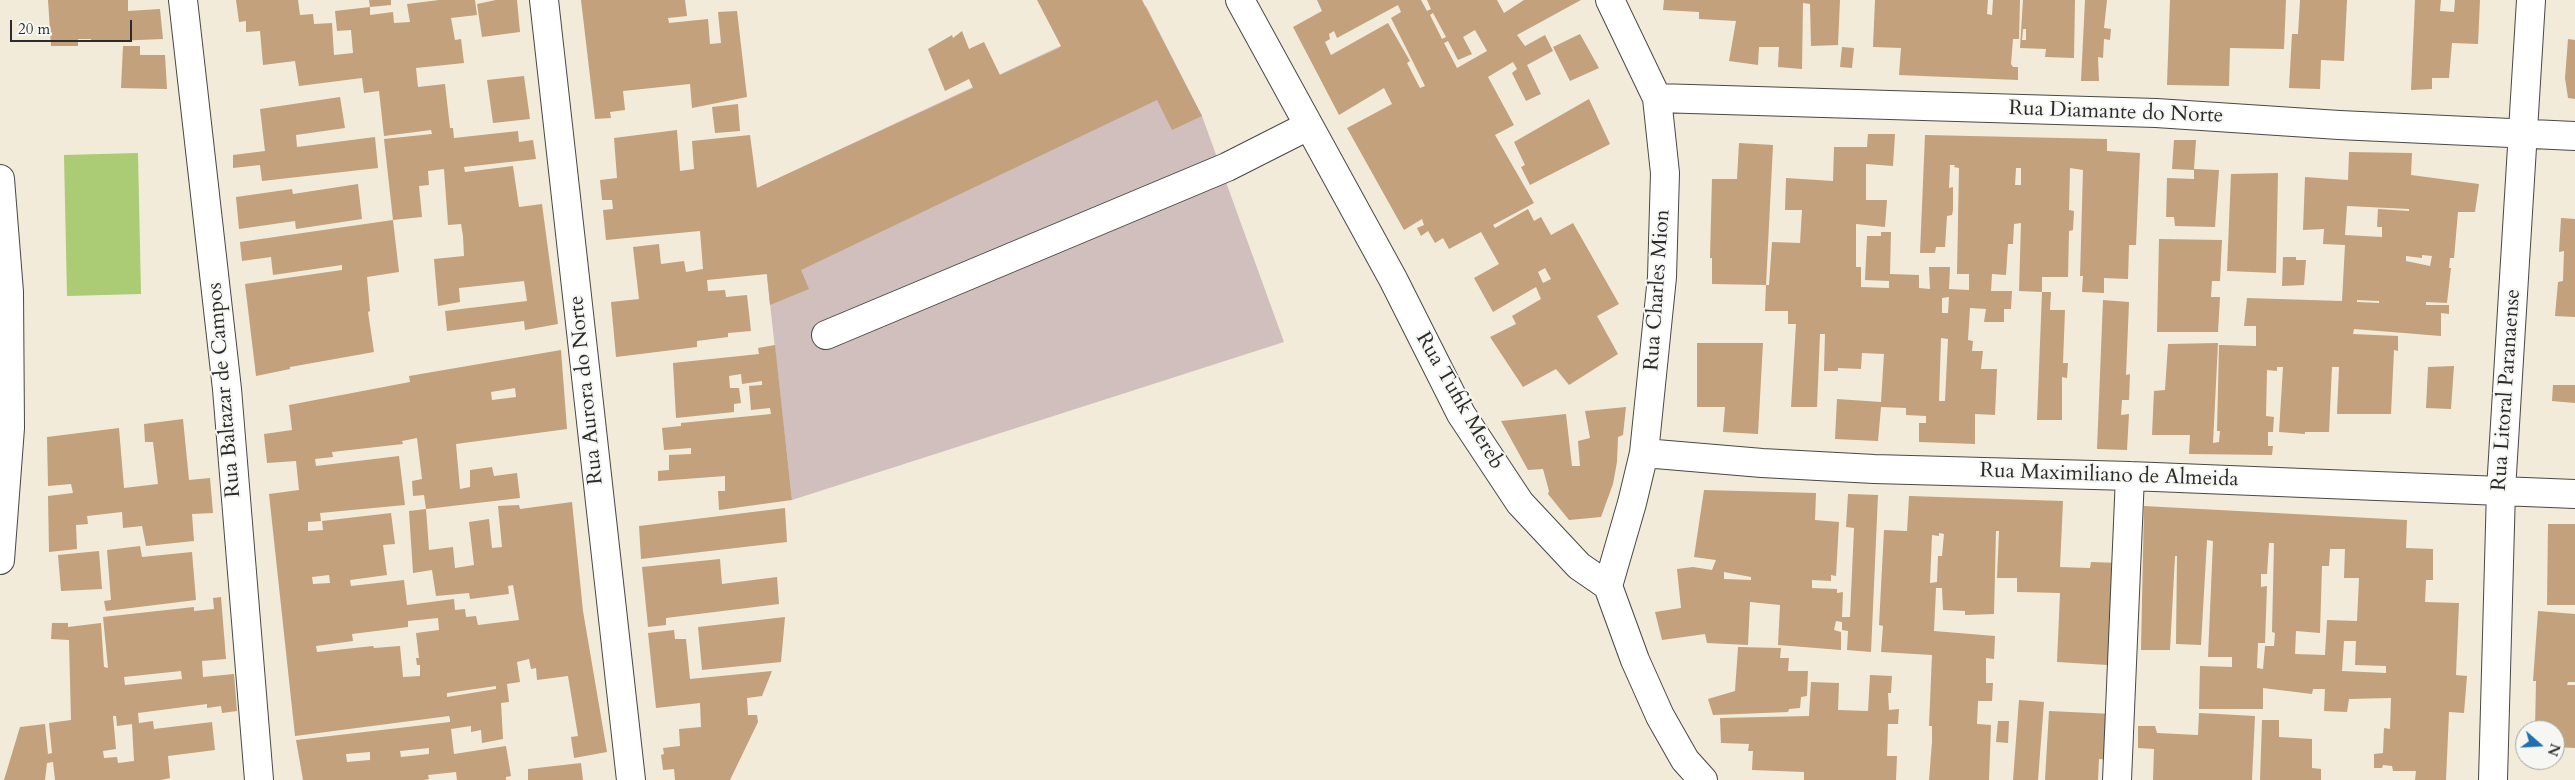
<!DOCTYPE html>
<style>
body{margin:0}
#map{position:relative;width:2575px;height:780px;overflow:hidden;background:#f2ebd9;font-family:Cardo,serif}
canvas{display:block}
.north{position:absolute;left:2515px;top:720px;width:50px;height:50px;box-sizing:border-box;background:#f6f6f2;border:1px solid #a5a5a2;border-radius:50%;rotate:109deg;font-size:14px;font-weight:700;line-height:20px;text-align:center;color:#2b2b2b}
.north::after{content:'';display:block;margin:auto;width:18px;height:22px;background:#1f6fb2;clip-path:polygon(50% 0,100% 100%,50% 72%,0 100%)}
.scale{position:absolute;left:10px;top:20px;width:122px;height:22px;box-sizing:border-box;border:2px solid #2b2b2b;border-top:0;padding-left:6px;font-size:15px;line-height:18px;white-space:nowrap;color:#2b2b2b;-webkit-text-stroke:4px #f6f6f2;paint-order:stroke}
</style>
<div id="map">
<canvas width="2575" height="780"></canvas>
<div class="north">N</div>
<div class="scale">20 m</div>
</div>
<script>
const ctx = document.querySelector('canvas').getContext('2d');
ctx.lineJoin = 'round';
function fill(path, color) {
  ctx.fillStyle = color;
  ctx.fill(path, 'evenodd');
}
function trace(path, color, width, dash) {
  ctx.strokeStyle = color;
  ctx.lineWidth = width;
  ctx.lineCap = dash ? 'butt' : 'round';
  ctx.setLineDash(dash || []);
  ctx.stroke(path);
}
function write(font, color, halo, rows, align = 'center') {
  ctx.font = font + ' Cardo,serif';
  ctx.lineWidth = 4;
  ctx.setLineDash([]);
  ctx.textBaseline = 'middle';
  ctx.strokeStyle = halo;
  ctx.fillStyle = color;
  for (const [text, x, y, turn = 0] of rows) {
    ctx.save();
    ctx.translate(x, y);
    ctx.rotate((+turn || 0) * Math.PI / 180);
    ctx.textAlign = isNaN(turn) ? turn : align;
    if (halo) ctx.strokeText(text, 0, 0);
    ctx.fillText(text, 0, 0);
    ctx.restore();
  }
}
const industrial = new Path2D(`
 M1146,6l56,110 82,226 -492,158 -35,-312z`);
const green = new Path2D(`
 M138,153l3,141 -74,2 -3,-141z`);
const building = new Path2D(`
 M48,0h80v11l32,-2 3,30 -72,3v-3h-13v7h-27z
 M236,0h62l2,15 13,-1 1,10 18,-1 2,32 19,-2 -2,-23 -14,1 -2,-20 35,-4v8l23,-3 1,11 16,-1 -3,-18 32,-4h36l2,15 -26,3 4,22 6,-1 3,24 -48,5 2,19 27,-3 5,44h3l1,10 64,-7 1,11 14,-2 3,19 -72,8 1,5 48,-6 6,41 23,-3 16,120 -33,6 -1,-9 -77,10 -2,-20 82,-10 -3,-20 -65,7 1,14 -22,4 -4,-47 30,-3 -1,-20 -2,-12 -13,1 -4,-56 -16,2 1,14 -10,1 3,31 -29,3 6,52 -32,5 3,34 -2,1 6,40 -84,15v2l-34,7 -11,-92 97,-14v-5l-69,10 -2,-18 -29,4 -2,-19 153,-22 -9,-81 48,-5 -1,-4 -47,6 -5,-45 -15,2 -2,-15 -63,8 -4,-25 -32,4 -3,-34 -14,1v-11l-7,1z
 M369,0h22v5l-21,2z
 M496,0h21l3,32 -38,5 -5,-33z
 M581,0h104l2,16 -19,2 1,5 39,-4 2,25 11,-1 -3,-31 19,-1 10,86 -55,11 -2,-24 -67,7 2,19 -15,2 1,6 -16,1z
 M1037,0h105l60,116 -30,14 -15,-30 -356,170 8,19 -39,16 -3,-31 -60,6 1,11 17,-1 1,7 21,-2 4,36 -23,2v4l-31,4v6l-81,10 -5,-55 28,-3 -6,-52 26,-3 2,20 23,-3 2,11 17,-3 -3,-38 -94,9 -3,-30 10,-1 -1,-9h-10l-2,-20 17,-2 -3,-40 63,-8 3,41 14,-2 -2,-28 58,-6 7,53 216,-100 -4,-9 -24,12 -17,-42 24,-14 1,3 9,-7 7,18 15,-7 16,33 59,-27 2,-2z
 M1317,0h104l6,11 4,-2 -4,-9h70l7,13 20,-13h57l-64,35 8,11 20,-11 8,16 -26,14 14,29 -15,7 -14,-28 5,-4 -4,-7 -25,15 26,48 -19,10 39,68 -41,22 2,3 33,-19 6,12 7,-4 10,18 22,-12 46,81 -22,12 21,38 -49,31 -13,-16 -33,18 -33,-50 26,-13 -4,-8 29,-17 -5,-12 -43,25 -19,-34 25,-14 -18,-32 -32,17 -6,-11 -8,5 -7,-12 -7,5 -4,-8 7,-3 -2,-6 -18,11 -57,-102 45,-24 -8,-16 -45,27 -46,-88 29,-16zM1398,5l3,7 -10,6 34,68 -5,2 -13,-25 3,-2 -22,-38 -57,32 -6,-13 5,-3 -1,-5 5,-3 3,7zM1433,13l13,24 -4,2 -12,-24zM1475,30l12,21 -30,17 -13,-25 4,-2 10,19 14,-6 -9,-17zM1545,268l6,11 -8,4 -5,-11z
 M1664,0h176l-2,45 -27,1 -1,-42 -7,-1 -1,66 -24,-2 1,-20h-20l-1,18 -29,-4 7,-40 -37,-2v-7l-36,-2z
 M1875,0h113l-1,14 5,1 1,-15h27l-1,39h-6l-2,25 2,3h5v13l-119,-5 2,-27 -28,-1z
 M2023,0h52l-1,58 -29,-1 1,-8 -26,-1zM2023,29h3v11h-4z
 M2085,0h22l-3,28 7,1 -1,11 -6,-1 -1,19 -5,-1 1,24h-18z
 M2170,0h116l-2,49 -54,-1 -1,38 -62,-1z
 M2300,0h47l-3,61 -23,-1 -1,29 -31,-1 3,-54h6z
 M2415,0h26l-1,11 14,1 1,-12h25l-2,44 -26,-1 -3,35h-17v11l-21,1z
 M1580,34l19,34 -29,13 -17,-34z
 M2568,39l7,1v59l-7,-1 -3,-20z
 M123,46h17v9h25l2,34 -46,-1z
 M1842,47l12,1 -2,20 -12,-1z
 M524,76l6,43 -37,4 -6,-43z
 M340,97l5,31 -49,7 1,12 78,-10 3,31 -116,13 -2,-16 -27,3v-13l32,-4 -5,-42z
 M1589,99l21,45 -80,41 -9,-18 4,-2 -11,-23z
 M738,104l2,27 -25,2 -3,-26z
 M1868,134h27l-2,32 -27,-2v36h21l-2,27 -29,-3v43h5v20l28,1v-7l-24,-1 2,-44h14v-4h10l-1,42 29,1v13l11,1 -1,-22h21l-1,22 20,1v-16h-12l2,-106 -5,-1 1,-2h-5l-1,23 4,-1v23l-1,5 -5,1 -2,31h-9l-1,6h-15l5,-118 182,4v12l33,2 -4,92h-7l-1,34 -24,-1v15l-22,-1 1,-16h-3l3,-106 -13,-2 -1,42 5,1 -1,19 -4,1 -1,46h-26v15l-23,-1 2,-68 -7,1 -1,20h-5l-2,31 -14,-1 -1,17h21l-1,18h-7v13h-20l2,-13 -16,-1 -2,32 5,1 -1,10h11l-2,18h16l-2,46 -20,-1v30l-56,-2v-19h7v-7l-20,-1v-7l-25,-1 -3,34 -43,-2 2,-40 44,3 3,-48 -22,-1 -1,16 -23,-1v3h-14l1,-37h-5l-3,73h-26l5,-83h-8v-13h-23l1,-26h3l3,-43 28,1 2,-33h-17l1,-32 47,3 1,-34h33zM2016,168h5v17h-6zM1949,297l-1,16h-6v-15zM1941,338l7,1 -3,62h-6z
 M2174,140h22l-2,29 25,1 -4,57 -40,-1 -1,-9h-8l1,-39 27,1v-9l-22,-1z
 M1739,143l34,2 -7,140 -54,-1v-26h-2l2,-79h25z
 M2349,152l63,1 -1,22 68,9 -4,28h-17l-4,46h-4l-1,10h2l-4,35 -21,-1v3h23v9l-8,-1v23l-87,-7 -1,5 45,2v15l-4,-1 -3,64h-54l2,-47h-7l-3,65h-24v2l-26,-2 4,-65h-6v4l-10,-1 -1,46 8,1 -1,15h-5v14h5l-1,9 -83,-1 1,-19h-38l2,-44 11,-1 3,-46 50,-1 -5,100 6,-1 1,-11h-3l2,-86 37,1v-20h-12l3,-28 95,3 3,-56 -22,-1 1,-15 -21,1 2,-53 43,3zM2347,206l62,3v2l-31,-2 -1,18h5v10l-37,-2zM2422,255l10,1 -2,10 -24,-5v-5l16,2zM2357,300l22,1v2l-22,-1z
 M2278,173l-2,100 -49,-2 4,-97z
 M358,184l4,35 -66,10 -1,-8 -56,8 -3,-32 56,-8 1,5z
 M2561,218l14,1v98l-20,-1 3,-34 5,-1 1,-30 -5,1z
 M2159,239l63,1 -2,41h-8l-1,16h9l-2,35h-61z
 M2283,257h13v3h10l-2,25 -22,1z
 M2042,292h9l-1,18h15l-2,53h5l-1,15 -5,-1v43h-25z
 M2103,300l26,2 -3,73 4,-1 -1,26h-7l-1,15 8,-1 -2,36 -30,-1z
 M1697,343h66l-5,91 -35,-2 2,-25h-28z
 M775,345l17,155 -73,10 -1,-19h7v-15l-67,5v-10l11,-1v-15l22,-1v-6l-27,2 -2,-22 19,-2v-3l90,-9 -1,-6 -19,2 -2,-24 13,-1v-4l-20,3 -1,-10 -12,2 1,12h9l2,15 -7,1v8l-58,6 -3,-55 86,-9 -1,-6z
 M561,350l6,79 -111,15 4,45 10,-2v-17l22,-3 2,9 23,-3 3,25 -94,11 -2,-14 -11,1 -1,-15 10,-2 -5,-41 -15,3 1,3 -71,8 1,5 -18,2 1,7 83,-10 6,49 -85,8 1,8 -13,1v9l15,-1 -1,-9 69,-8 4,31 -12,1 4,30 -37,5 1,6 53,-6 3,25 47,-6 1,11 10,-1 1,8 10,-1 2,9 41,-5 -6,-35 -5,1 1,8 -39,5 -1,-6 -33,3 -4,-26 -19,3 -4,-62 17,-2 3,41 24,-3 2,21 19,-3 -5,-43 20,-3 3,29 10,-1 -4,-41 21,-1 1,4 52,-7 11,109 24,141 -33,6 -3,-21 7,-1 -10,-60 -31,4 -1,-12 -5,1 -2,-10 -12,3 3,20 -13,2 2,18 -8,1 2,36 -21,4 -1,-13 -10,2v-6l-20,3 3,25 52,-8 5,30 -5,1v3h-49l-1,-8 -28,3 1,4 -5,1h-121l-7,-40 154,-18v-3l-1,-3 -154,20 -26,-242 30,-4 -3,-29 -29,2 -3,-29 28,-4 -3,-25 121,-23 -1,-6zM515,388l1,9 -24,3 -1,-8zM329,575l1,8 -17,1 -1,-7zM438,618l1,12 -23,3 3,25h-3l1,7h3v11l-17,1 -3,-31 -26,2 -1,-2 -56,6 -1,-6 37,-5 -1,-7 56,-7v-6zM496,686v3l-49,8v-4zM429,748v6l-28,3 -1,-6zM370,752v8l-23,2 -1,-8z
 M2454,366l-3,43 -25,-1 2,-41z
 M2553,385h22v18l-23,-2z
 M1626,407l-3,28 -5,2 -1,25 -4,22 -12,33 -32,3 -21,-26 1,-3 -6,-22 -15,1 -27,-49 65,-7 6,52h8l-2,-25 12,-3 -5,-27z
 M183,419l6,61 21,-2 3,35 -21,1 2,27 -48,5 -4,-20 -19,2 -1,-16 -35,4 1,8 -12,1 1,24 -28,3 -1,-56 25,-3 -2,-9 -23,2 -1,-49 72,-9 5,60 34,-4 -5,-42h-8l-1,-18z
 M1704,490l112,3 -1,27 24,2 -3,54 -5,-1v6l-19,-1v8l25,1v4l6,-1 -1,25h8l4,-89 -8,-1 2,-33 30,1 -7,157 -24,-2 1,-19 -6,-1v-8l-6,-1 -2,9 7,2v18l-63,-5 2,-40 -30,-3 -2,43 -41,-2 -2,-9 -43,6 -7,-28 26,-4 -4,-39 16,-2 19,3 4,-10 -22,-3zM1724,572l27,5v3l-27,-1z
 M1909,496l154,5 -3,66 30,1 1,-6 29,1 -3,73h-8l-1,29 -51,-3 3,-69 -43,-1v-14h-20l2,-47h-3l-2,83 -29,1v-4l-22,-1 -1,-22h-6l-2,43 61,5 -1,23 -8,-1v25h7l-1,18h-14l-1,23 14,1 -2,55h-60l3,-38v-16h-3l3,-71 -51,-3 2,-26 -4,-1 5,-95 23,1zM1939,533l5,1 -2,22h-4l-1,26 -7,1 2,-48 7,1z
 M2144,506l263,14 -1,28 27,1v31h-7l-1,22 34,1 -3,72 11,1 -3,37 -15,-1 -3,68h-31l1,-9h-23l-1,-5 -9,-1 -1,3h-8v-14l9,-1 1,-25 6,1 1,-31 -42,1 -2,13 -23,-1 1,-22h-12l-1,5 -49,-6v21h-64l1,-43 32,1v-10h-24l5,-116 -6,-1 -6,105 -25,-1 1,-88h-2l-5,94h-29zM2269,543h5l-2,89 3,1 -1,13h-9l-2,23 -6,-1 1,-25h7l2,-57 -6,1v-13h6zM2330,549h15l-1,29h15l-2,43 -30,-1 -2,35 -30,-1 1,-23 24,2 2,-67h7zM2344,641h12l-1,24 31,1v7l-44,-2z
 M785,508l2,34 -146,17 -2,-33z
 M2548,524h27v81h-28z
 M140,546l2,11 50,-5 4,48 -90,11 -2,-10 7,-1 -4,-50z
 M99,551l3,38 -41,2 -3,-36z
 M720,559l2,25 55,-7 2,27 -113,14v7l-18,2 -6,-60z
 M221,597l5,62 -24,2 1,16 31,-3 3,37 -15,2 -1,-7 -14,2v-4l-69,9 1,10 14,-2 1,8 58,-7 3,28 -47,6 2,22 -9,2h-106l-2,-18 -6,1 -2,17h-41l16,-53 25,-3 3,30 4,-1 -3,-30 22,-3 -2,-80 -18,-1 1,-16h16v4l33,-4 3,44 4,1 -5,-51 91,-10v4l20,-2 -1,-11zM181,671l1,8 -57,6 -1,-8zM113,716h3l1,10 15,-2 2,37 -16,2 -1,-6 -13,1 -1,-7 13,-2z
 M2538,611l37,3v68h-7l-1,3h8v63l-20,-1v-17h-20l1,-49h-3z
 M785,617l-4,45 -79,8 -4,-43z
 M674,630l1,9h11l4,40 82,-8 -10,25 -15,2 1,17h9l1,7 -28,58h-55l-1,-11 -11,1 -2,-15 3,-1 -1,-6 17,-2 -1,-17 22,-2 -1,-24 -44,5 -8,-75z
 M1738,647l43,1 -1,10h9l-1,13h20l-1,25 -6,1 -1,11 -11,1 -1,3 -75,3 -5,-16 27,-8z
 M1870,675l22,1 -1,17h-3l1,17 10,-1 -1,15h-10l-1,32h10l-1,24h-92v-8l-52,-2 1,-19h-5l1,-7 -28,-1 -1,-25 89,-2 2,-34 28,1 -1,27 30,1z
 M2019,700l25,2 -6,78h-25z
 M2049,711l65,3 -2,46 -13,-1 -1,21h-53z
 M2199,713l56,3 -3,64h-99l1,-31 -16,-1v-22h17l2,7 41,2z
 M2262,720h17v17l33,2v29l9,1v11h-61z
 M1998,721h11l-1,22 -12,-1z
 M581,763l2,17h-55v-11z`);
const minor = new Path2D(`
 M183,0l44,389 32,391
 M544,0l87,780
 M1240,0l153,279 68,135 59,89 59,63 29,20 27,74 25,56 25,44 18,20
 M1657,98l499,15 183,12 236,11
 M0,179l9,113 1,136 -10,132
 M826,335l401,-168 81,-41
 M1644,453l118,10 112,6 256,7 445,18
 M1608,586l24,-83 12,-50 18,-176 3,-104 -8,-75 -47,-98
 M2117,780l13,-304
 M2493,780l8,-290 30,-490`);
const streetNames = [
 ["Rua Diamante do Norte",2116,113,2],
 ["Rua Charles Mion",1658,290,-86],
 ["Rua Baltazar de Campos",225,390,-95],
 ["Rua Aurora do Norte",587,390,-96],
 ["Rua Litoral Paranaense",2507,390,-86],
 ["Rua Tufik Mereb",1459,401,60],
 ["Rua Maximiliano de Almeida",2109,476,2]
];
fill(industrial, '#d1bfbe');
fill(green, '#abcb74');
fill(building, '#c2a17c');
trace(minor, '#494845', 30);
trace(minor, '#fff', 28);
write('21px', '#2b2b2b', '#f6f6f2', streetNames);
</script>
